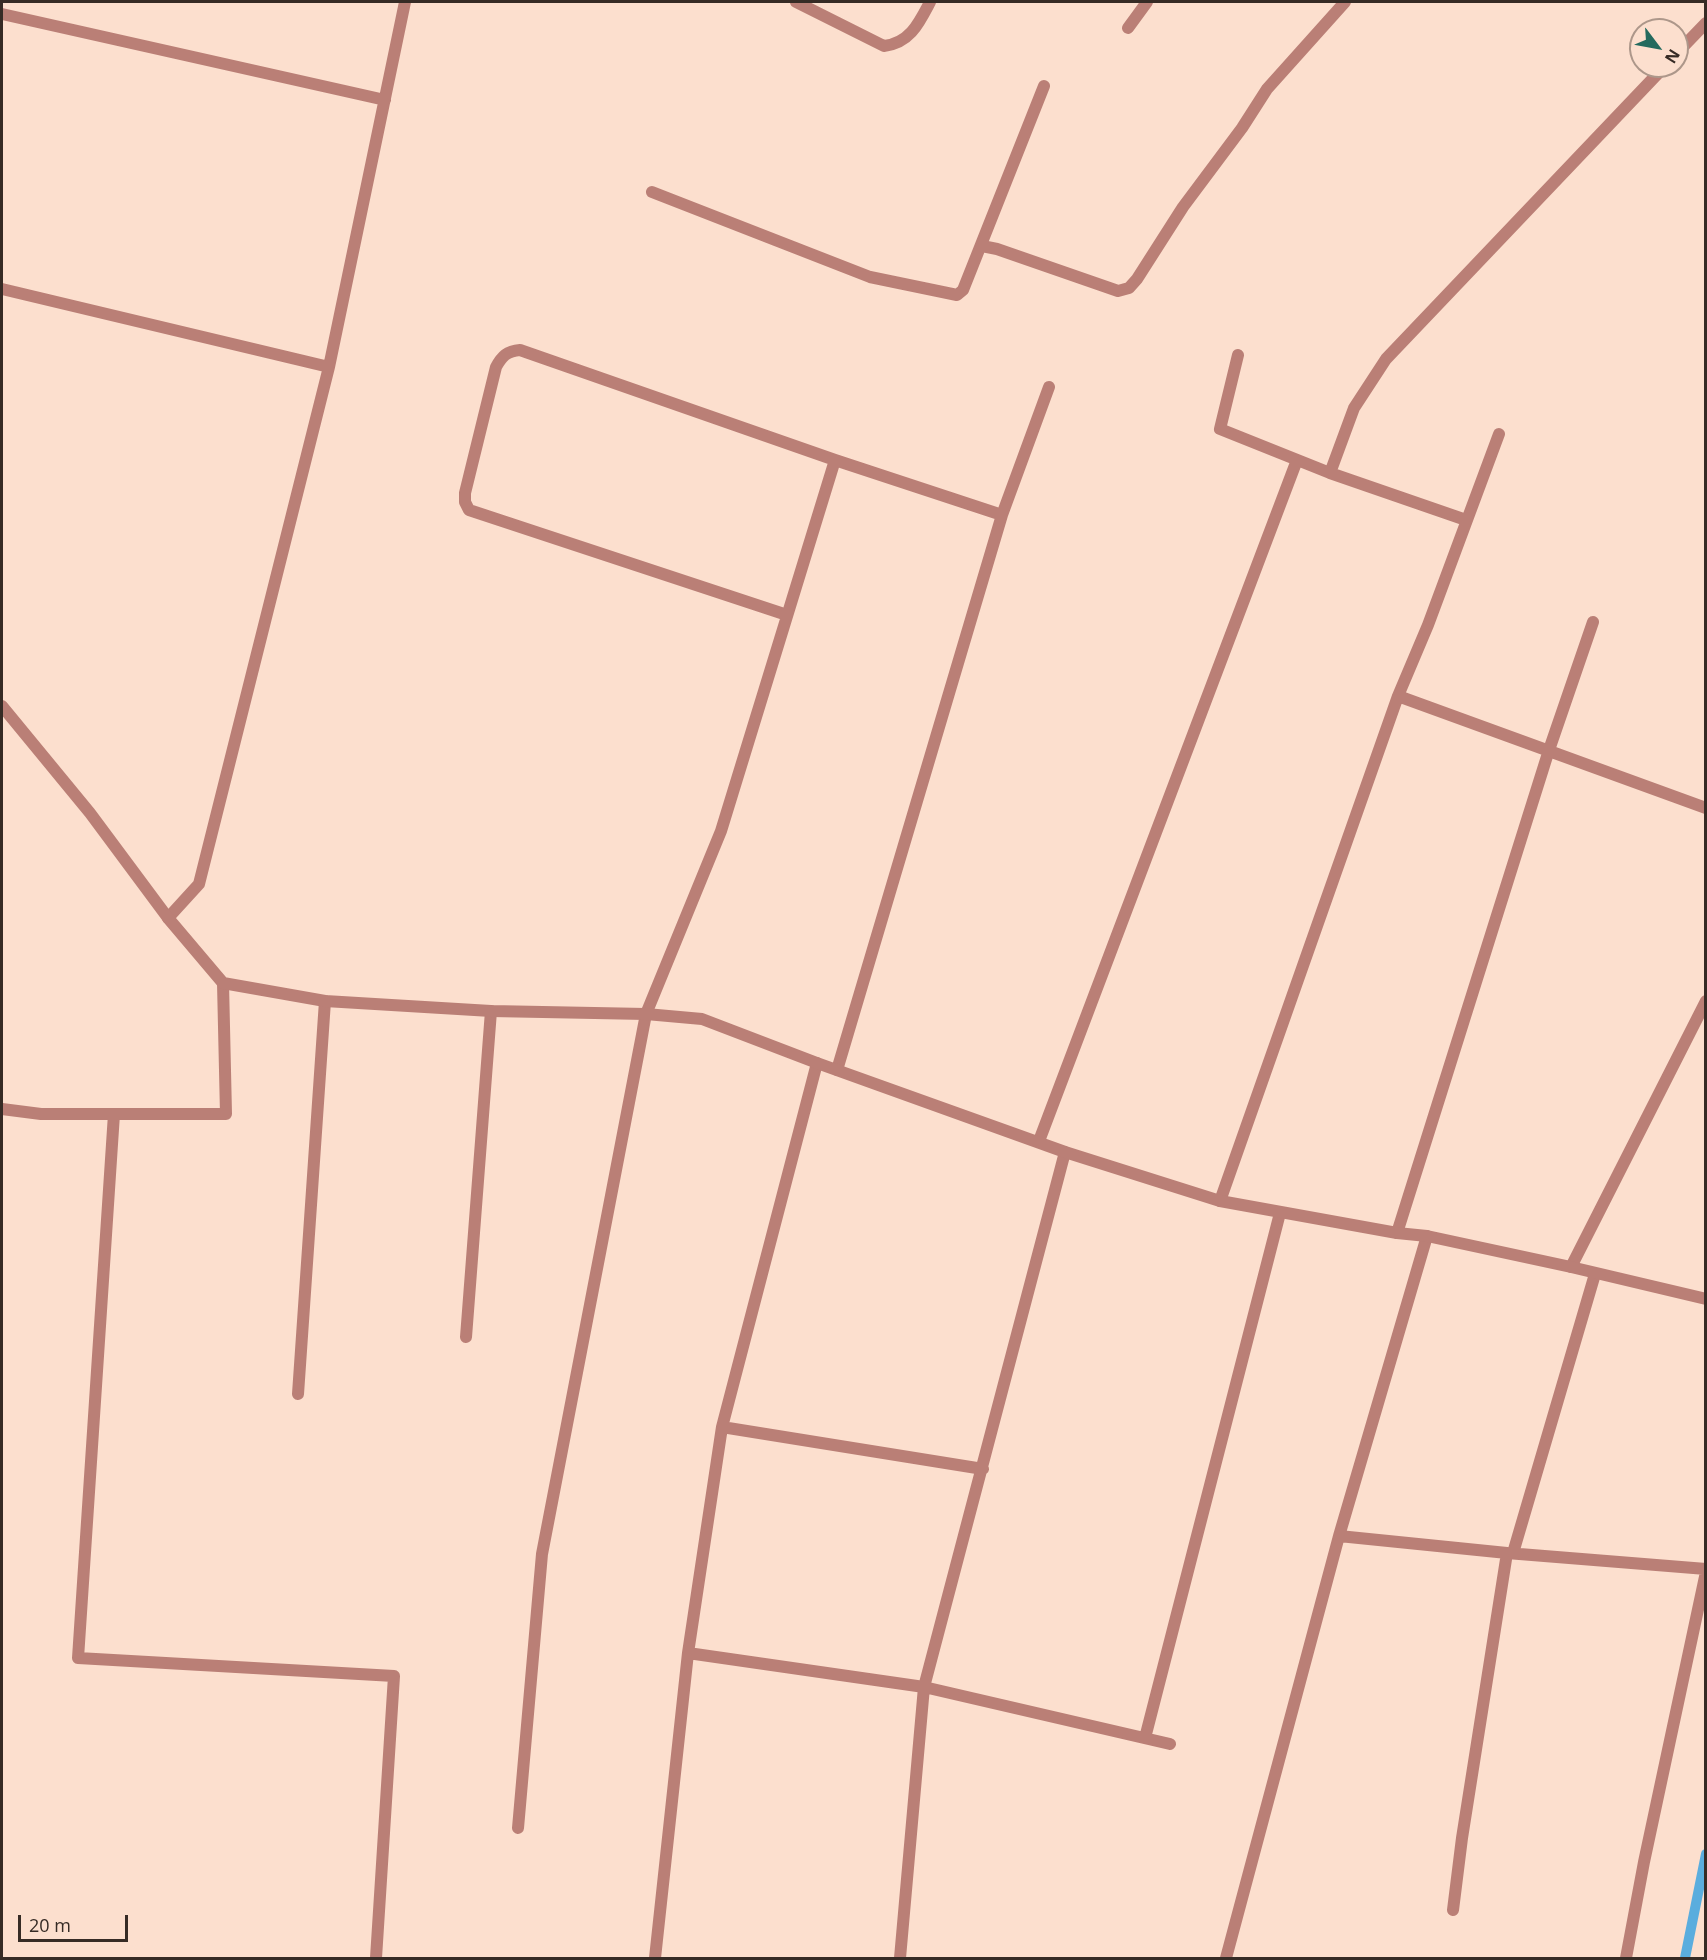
<!DOCTYPE html>
<style>
body{margin:0}
#map{position:relative;width:1707px;height:1960px;overflow:hidden;background:#fcdfce;font-family:"Open Sans",sans-serif}
canvas{display:block}
.frame{position:absolute;inset:0;border:3px solid #362b25;pointer-events:none}
.north{position:absolute;left:1629px;top:18px;width:60px;height:60px;box-sizing:border-box;background:#fcdfce;border:2px solid #ad978a;border-radius:50%;rotate:122deg;font-size:16px;font-weight:700;line-height:24px;text-align:center;color:#362b25}
.north::after{content:'';display:block;margin:auto;width:21px;height:27px;background:#246a5e;clip-path:polygon(50% 0,100% 100%,50% 72%,0 100%)}
.scale{position:absolute;left:18px;top:1915px;width:110px;height:27px;box-sizing:border-box;border:3px solid #362b25;border-top:0;padding-left:8px;font-size:18px;line-height:21px;white-space:nowrap;color:#362b25;-webkit-text-stroke:4px #fcdfce;paint-order:stroke}
</style>
<div id="map">
<canvas width="1707" height="1960"></canvas>
<div class="frame"></div>
<div class="north">N</div>
<div class="scale">20 m</div>
</div>
<script>
const ctx = document.querySelector('canvas').getContext('2d');
ctx.lineJoin = 'round';
function trace(path, color, width, dash) {
  ctx.strokeStyle = color;
  ctx.lineWidth = width;
  ctx.lineCap = dash ? 'butt' : 'round';
  ctx.setLineDash(dash || []);
  ctx.stroke(path);
}
const stream = new Path2D(`
 M1685,1958l21,-104`);
const minor = new Path2D(`
 M796,2l88,44c26,-3 35,-23 46,-44
 M2,14l383,86
 M1128,28l19,-26
 M1677,53l29,-30
 M652,192l218,85 87,18 6,-5 81,-204
 M982,246l15,3 121,42 11,-3 8,-9 46,-72 59,-79 25,-39 78,-87
 M2,289l327,78
 M1238,355l-18,74 110,44 136,47
 M1330,473l24,-65 32,-49 279,-293
 M787,615l-318,-105 -4,-8v-9l31,-126c6,-11 11,-16 24,-17l315,110 167,55
 M1398,696l308,112
 M168,918l31,-34 130,-517 76,-365
 M837,1070l165,-555 47,-128
 M2,1109l39,5h185l-3,-131
 M114,1114l-36,544 316,18 -18,282
 M1039,1141l258,-681
 M1220,1201l178,-505 30,-71 71,-191
 M1397,1233l152,-483 44,-128
 M1571,1267l135,-266
 M466,1337l25,-326
 M298,1394l27,-393
 M722,1427l261,42
 M1339,1536l168,17 199,16
 M1513,1553l82,-279
 M688,1653l236,34 246,57
 M1145,1738l135,-525
 M518,1828l24,-274 104,-540 75,-183 114,-371
 M1453,1910l9,-72 45,-285
 M655,1958l33,-305 34,-226 95,-364
 M900,1958l24,-271 141,-535
 M1226,1958l113,-422 88,-300
 M1626,1958l18,-96 62,-290`);
const tertiary = new Path2D(`
 M2,706l88,107 78,105 55,65 102,18 166,10 155,3 56,5 115,44 248,89 155,49 177,32 30,3 144,31 135,32`);
trace(stream, '#5aadde', 10);
trace(minor, '#ba7f76', 12);
trace(tertiary, '#ba7f76', 12);
</script>
